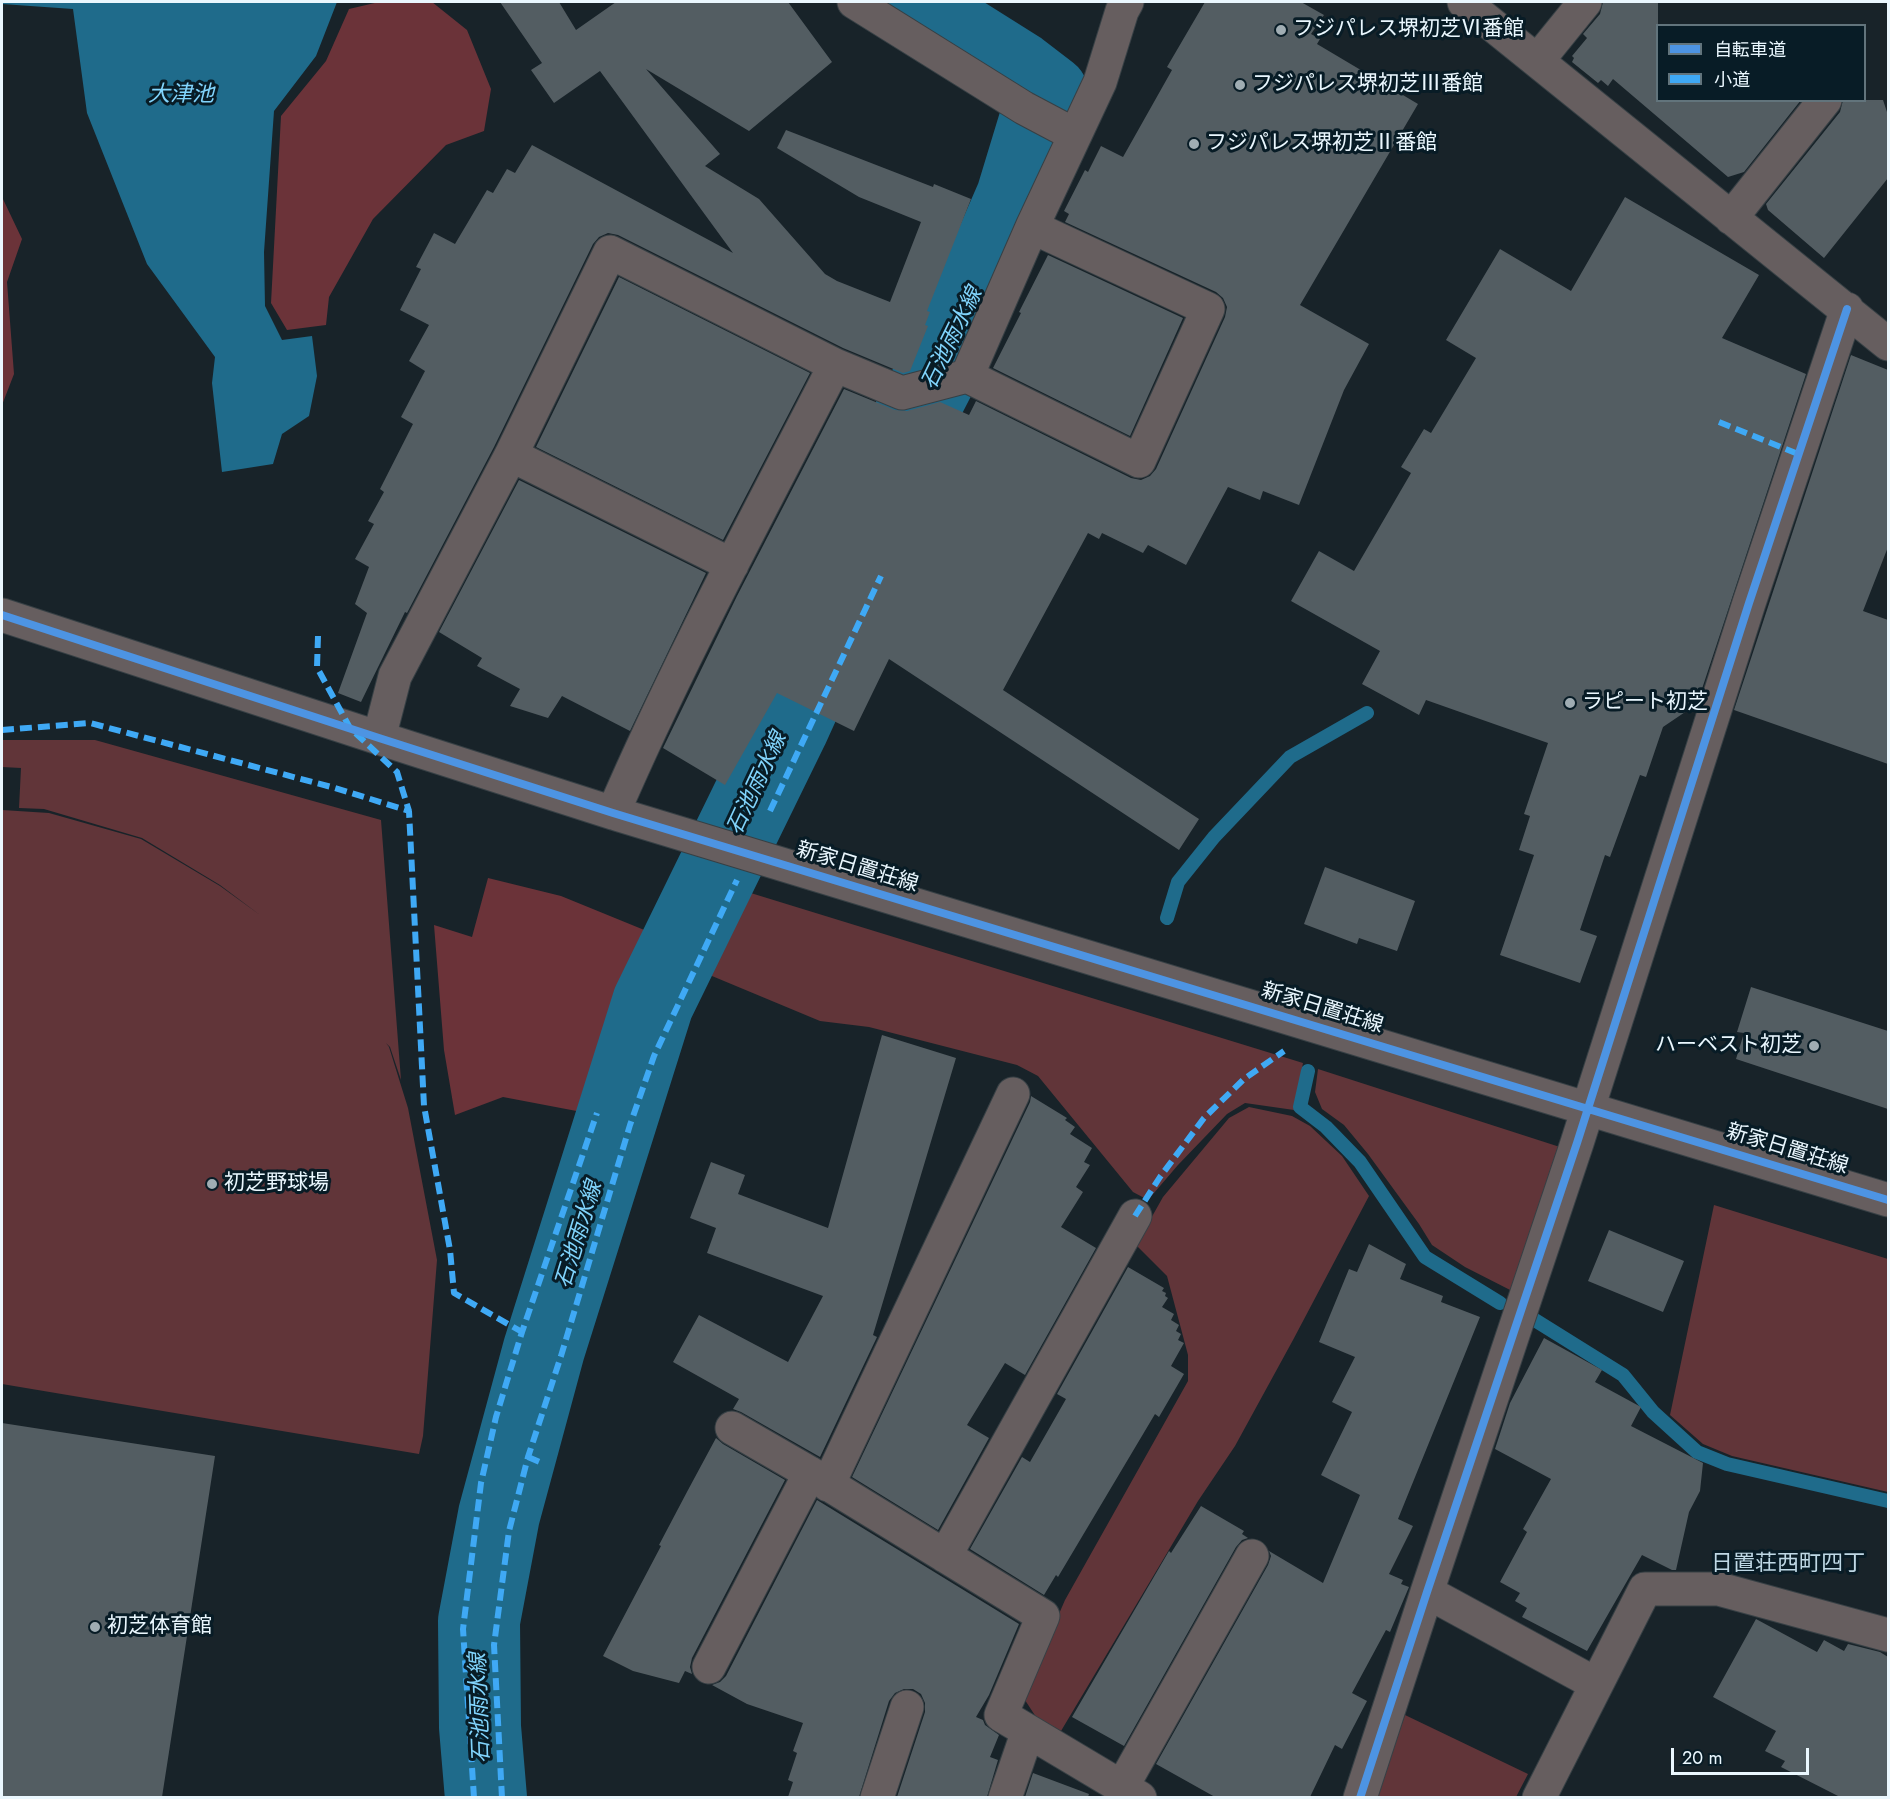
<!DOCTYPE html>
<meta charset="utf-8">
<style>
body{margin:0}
#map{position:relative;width:1890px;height:1799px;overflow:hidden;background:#182329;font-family:Jost,"Noto Sans JP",sans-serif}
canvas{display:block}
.frame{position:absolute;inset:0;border:3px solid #eaf7fe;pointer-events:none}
.legend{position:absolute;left:1656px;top:24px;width:210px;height:78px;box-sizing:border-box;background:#081c26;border:2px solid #62747c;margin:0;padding:8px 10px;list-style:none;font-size:18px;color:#eaf7fe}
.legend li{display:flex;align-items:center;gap:12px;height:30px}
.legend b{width:30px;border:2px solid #62747c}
.scale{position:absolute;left:1671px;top:1748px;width:138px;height:27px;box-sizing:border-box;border:3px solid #eaf7fe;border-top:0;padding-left:8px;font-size:18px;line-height:21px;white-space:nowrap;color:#eaf7fe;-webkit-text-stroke:4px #081c26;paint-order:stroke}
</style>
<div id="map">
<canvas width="1890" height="1799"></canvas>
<div class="frame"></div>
<ul class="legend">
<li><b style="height:8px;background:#4d94e3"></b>自転車道</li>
<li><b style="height:8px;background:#3fa9f5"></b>小道</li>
</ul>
<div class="scale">20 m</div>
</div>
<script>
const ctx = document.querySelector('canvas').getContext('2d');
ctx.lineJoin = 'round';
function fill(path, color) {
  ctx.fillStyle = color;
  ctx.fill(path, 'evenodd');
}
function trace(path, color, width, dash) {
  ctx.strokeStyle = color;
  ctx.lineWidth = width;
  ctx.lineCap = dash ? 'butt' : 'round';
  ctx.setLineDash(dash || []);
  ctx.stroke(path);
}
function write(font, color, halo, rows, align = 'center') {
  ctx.font = font + ' Jost,"Noto Sans JP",sans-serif';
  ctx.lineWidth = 6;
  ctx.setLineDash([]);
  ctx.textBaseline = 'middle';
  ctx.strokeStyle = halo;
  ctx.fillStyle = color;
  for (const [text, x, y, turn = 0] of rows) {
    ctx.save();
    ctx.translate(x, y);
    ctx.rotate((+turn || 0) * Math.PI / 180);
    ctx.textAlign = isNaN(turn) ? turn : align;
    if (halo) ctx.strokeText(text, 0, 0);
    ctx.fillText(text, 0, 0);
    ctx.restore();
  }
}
const green = new Path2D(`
 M2,740h93l286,80 20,260 -11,-33 -4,-4 3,4 19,61 29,152 -14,176 -4,18 -417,-70v-574l47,3 92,26 79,47 40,29 -40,-30 -78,-47 -98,-29 -25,-1 2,-40 -19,-1z
 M741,890l562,173 -9,47 -49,-7 -18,11 -49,51 -30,35 -15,-8 -95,-116 -21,-11 -148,-38 -49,-6 -120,-50z
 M1318,1069l245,79 -47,145 -51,-26 -33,-22 -13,-21 -51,-70 -24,-29 -22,-16 -7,-17z
 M1249,1107l43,9 18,10 32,30 27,40 -76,144 -58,106 -37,55 -137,230 -25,-14 -13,-20 42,-97 123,-219v-26l-21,-79 -31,-31 27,-48 66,-79z
 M1714,1205l174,54v233l-156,-36 -29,-12 -33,-29z
 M1405,1715l123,59 -12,23 -140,1z`);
const forest = new Path2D(`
 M379,2h53l35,28 24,59 -7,42 -38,14 -73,74 -44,78 -3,28 -39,5 -16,-27 10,-187 45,-55 23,-52z
 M2,197l20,42 -15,43 7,92 -12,31z
 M488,878l73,18 98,40 -40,89 -32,88 -84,-16 -48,18 -11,-65 -10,-125 38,12z`);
const water = new Path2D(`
 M2,2h335l-21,54 -42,55 -10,141 1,54 17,34 30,-4 5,40 -8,40 -27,18 -9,30 -51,8 -10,-89 3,-26 -68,-93 -60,-151 -14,-104 -71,-5z`);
const stream = new Path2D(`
 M1167,918l11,-36 36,-45 76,-80 77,-44
 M1308,1071l-8,36 26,20 34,35 65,95 75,46
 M1530,1317l93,58 30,37 44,40 30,12 161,37`);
const river = new Path2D(`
 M486,1798l-6,-71 -1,-106 20,-106 45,-166 109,-346 135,-276 57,-126 62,-170 54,-105 56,-129 31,-102 -30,-23 -111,-70`);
const building = new Path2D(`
 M500,2h59l17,28 40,-28h172l44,60 -83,69 -103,-62 74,85 -15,12 54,33 66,75 12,7 53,21 31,-80 -62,-25 -82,-49 9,-18 147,57 1,-3 37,15 -44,112 3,1 -5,13 3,1 -18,45 -7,2 -60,-25 -225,-113 -10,-2 -9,4 -6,7 -99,203 -87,166 -2,-1 -44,90 -23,-9 29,-80 -12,-9 14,-37 -14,-8 19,-35 -6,-3 16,-29 -4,-3 33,-65 -12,-7 24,-46 -16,-10 20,-36 -29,-15 21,-41 -5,-2 18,-34 21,11 32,-54 6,3 14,-24 8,4 17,-28 201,108 -133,-182 -46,32 -23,-33 11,-7z
 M1205,2h96l23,13 -13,19 9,5 -3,5 101,60 -118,201 69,39 -25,46 -45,115 -36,-14 -3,9 -32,-13 -42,78 -38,-20 -5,8 -41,-20 -3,6 -11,-6 -85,157 196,129 -20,31 -290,-191 -35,72 -77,-38 -52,92 -62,-37 74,-152 107,-207 51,21 12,1 33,-9 29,13 7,-14 155,77 10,2 9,-4 6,-7 69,-152 2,-10 -4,-9 -7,-6 -151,-70 4,-8 -5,-3 21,-41 3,2 13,-26 22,11 49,-87 -5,-3z
 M1603,2h55v98h143l-57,72 -16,5 -115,-98 -5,7 -7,-6 -3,3 -26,-21 2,-4 -2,-2 15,-18 -4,-4 17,-20z
 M1843,100h40l5,15v63l-64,80 -56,-48 -2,-6 74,-92z
 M1625,197l134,78 -37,63 84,36 -109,330 -34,23 -17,50 -6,-2 -30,82 -5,-2 -25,75 17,6 -17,47 -80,-28 34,-100 -15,-5 11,-34 -6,-2 24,-71 -122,-43 -7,15 -57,-31 18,-33 -89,-50 28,-50 35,20 57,-98 -10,-6 23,-38 7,4 45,-75 -30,-18 54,-91 71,42z
 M1048,255l135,63 -53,118 -137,-68 28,-55 -2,-1z
 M619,277l191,96 -87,167 -187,-93z
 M1851,355l37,15v177l-25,64 25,9v144l-154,-54z
 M519,480l187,93 -76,158 -68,-35 -14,22 -38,-12 10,-17 -43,-23 5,-8 -43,-26z
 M1325,867l90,34 -18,50 -38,-13 -2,6 -53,-20z
 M1751,987l137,44v78l-152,-50 8,-26 -7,-1z
 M882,1035l74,23 -83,277 4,2 -57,120 -79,-45 -8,-3 6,-10 -66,-37 26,-47 89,47 35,-66 -116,-43 9,-25 -26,-10 21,-56 34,13 -7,19 90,34z
 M1031,1096l36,22 -2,2 10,7 -5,7 22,14 -8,14 6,3 -14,22 7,5 -22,35 35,21 -71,127 -20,-12 -38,62 22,13 -51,92 -86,-53 178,-375z
 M1609,1230l75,31 -21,51 -75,-31z
 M1369,1244l37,20 -6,15 43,17 -2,6 39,15 -82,202 15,7 -24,48 14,6 -2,4 8,3 -19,45 -4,-2 -34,63 15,8 -25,48 -7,-4 -25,52h-95l-59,-33 112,-199 3,-9 -2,-5 54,32 37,-88 -39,-20 31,-63 -20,-10 23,-45 -36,-15 30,-73 8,3z
 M1128,1267l36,21 -2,3 4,2 -1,3 3,2 -6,9 12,7 -3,6 8,5 -3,6 5,3 -3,6 6,3 -13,23 13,8 -25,43 -4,-3 -97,163 -2,-2 -12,20 -74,-46 52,-92 8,5 36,-63 -9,-5z
 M1544,1338l58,32 -7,12 46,25 -10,19 72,37 -3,28 -11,21 -13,58h-4l-30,-15 -55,96 -65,-34 5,-9 -12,-7 5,-8 -20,-11 27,-50 -4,-3 28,-50 -56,-30 15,-46z
 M2,1423l213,33 -53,341h-160z
 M716,1438l7,6 62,36 -93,178 -2,9 2,7 -7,-3 -6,12 -46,-12 -30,-15 58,-110 -2,-1 29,-55z
 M817,1500l202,124 -30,71 -13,22 7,3 2,5 14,10 -9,22 8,3 -11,37h-90l28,-85v-9l-4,-9 -8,-5h-9l-9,4 -6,8 -30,96h-71l5,-15 -5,-2 9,-27 -4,-2 10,-28 -56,-19 -35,-19 8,-3 6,-6z
 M1201,1506l43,25 -2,3 6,4 -6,2 -6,7 -112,199 -52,-29 97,-166 2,2z
 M1756,1619l61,33 7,-12 20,11 4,-7 32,8 8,5v140h-48l-59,-30 4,-6 -20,-10 11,-20 -63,-34z
 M1033,1773l56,21 -1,3h-63z`);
const minor = new Path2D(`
 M854,2l170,106 51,27
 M1464,2l424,342
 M1538,60l47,-58
 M1731,218l94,-118
 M967,376l172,85 69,-152 -176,-82
 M511,455l221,110
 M2,615l377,123 234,75 1275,387
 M379,738l16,-62 116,-221 99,-203 225,113 67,28 65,-17 65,-149 68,-145 22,-71 5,-9
 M613,813c66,-153 146,-300 222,-448
 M732,1428l78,45 233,143 -42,99 139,83
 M828,1485l185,-391
 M945,1556l190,-340
 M1427,1592l169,92
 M709,1667l101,-194
 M1122,1787l130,-231
 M877,1798l30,-91
 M1005,1798l23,-67
 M1360,1798l67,-206 150,-449 172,-540 98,-294
 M1539,1798l106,-209h74l169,46`);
const quiet = new Path2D(`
 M1719,422l79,32
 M318,636l-1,31 2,4 31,57 47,44 12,39
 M2,730l88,-7 245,65 74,23 15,295 26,144 4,43 68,39
 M770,811l111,-235
 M1135,1216l25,-39 44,-59 40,-39 40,-28
 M528,1457l14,6
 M474,1798l-11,-169 18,-146 15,-66 26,-85 75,-219
 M502,1798l-8,-153 15,-114 19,-74 33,-101 69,-231 24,-69 83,-176`);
const cycleway = new Path2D(`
 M2,615l377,123 234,75 1275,387
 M1360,1798l67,-206 150,-449 172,-540 98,-294`);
const markers = [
 [1281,30,6,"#a0adb3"],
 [1240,85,6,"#a0adb3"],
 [1194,144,6,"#a0adb3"],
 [1570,703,6,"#a0adb3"],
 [1814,1046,6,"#a0adb3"],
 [212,1184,6,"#a0adb3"],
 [95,1627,6,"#a0adb3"]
];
const poiNames = [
 ["フジパレス堺初芝Ⅵ番館",1293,30],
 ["フジパレス堺初芝Ⅲ番館",1252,85],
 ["フジパレス堺初芝Ⅱ番館",1206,144],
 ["ラピート初芝",1582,703],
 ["ハーベスト初芝",1802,1046,"right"],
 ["初芝野球場",224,1184],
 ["初芝体育館",107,1627]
];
const streetNames = [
 ["新家日置荘線",857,868,17],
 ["新家日置荘線",1322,1009,17],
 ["新家日置荘線",1787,1150,17]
];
const waterNames = [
 ["大津池",181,96],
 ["石池雨水線",953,339,-64],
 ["石池雨水線",758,784,-65],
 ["石池雨水線",580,1235,-73],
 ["石池雨水線",481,1708,-92]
];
const neighbourhoodNames = [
 ["日置荘西町四丁",1788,1565]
];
fill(green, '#613539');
fill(forest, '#6b3339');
fill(water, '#1f6b8b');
trace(stream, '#1f6b8b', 14);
trace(river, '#1f6b8b', 82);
fill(building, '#535d62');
trace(minor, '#374045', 35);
trace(minor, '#665e5f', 33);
trace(quiet, '#3fa9f5', 6, [12, 6]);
trace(cycleway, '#4d94e3', 8);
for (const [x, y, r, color] of markers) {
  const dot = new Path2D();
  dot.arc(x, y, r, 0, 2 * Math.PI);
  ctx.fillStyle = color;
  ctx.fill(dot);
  trace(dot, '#081c26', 2);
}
write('21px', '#eaf7fe', '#081c26', poiNames, 'left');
write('21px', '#eaf7fe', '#081c26', streetNames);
write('italic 22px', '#81d4fc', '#081c26', waterNames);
write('22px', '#bfd8e5', '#081c26', neighbourhoodNames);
</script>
